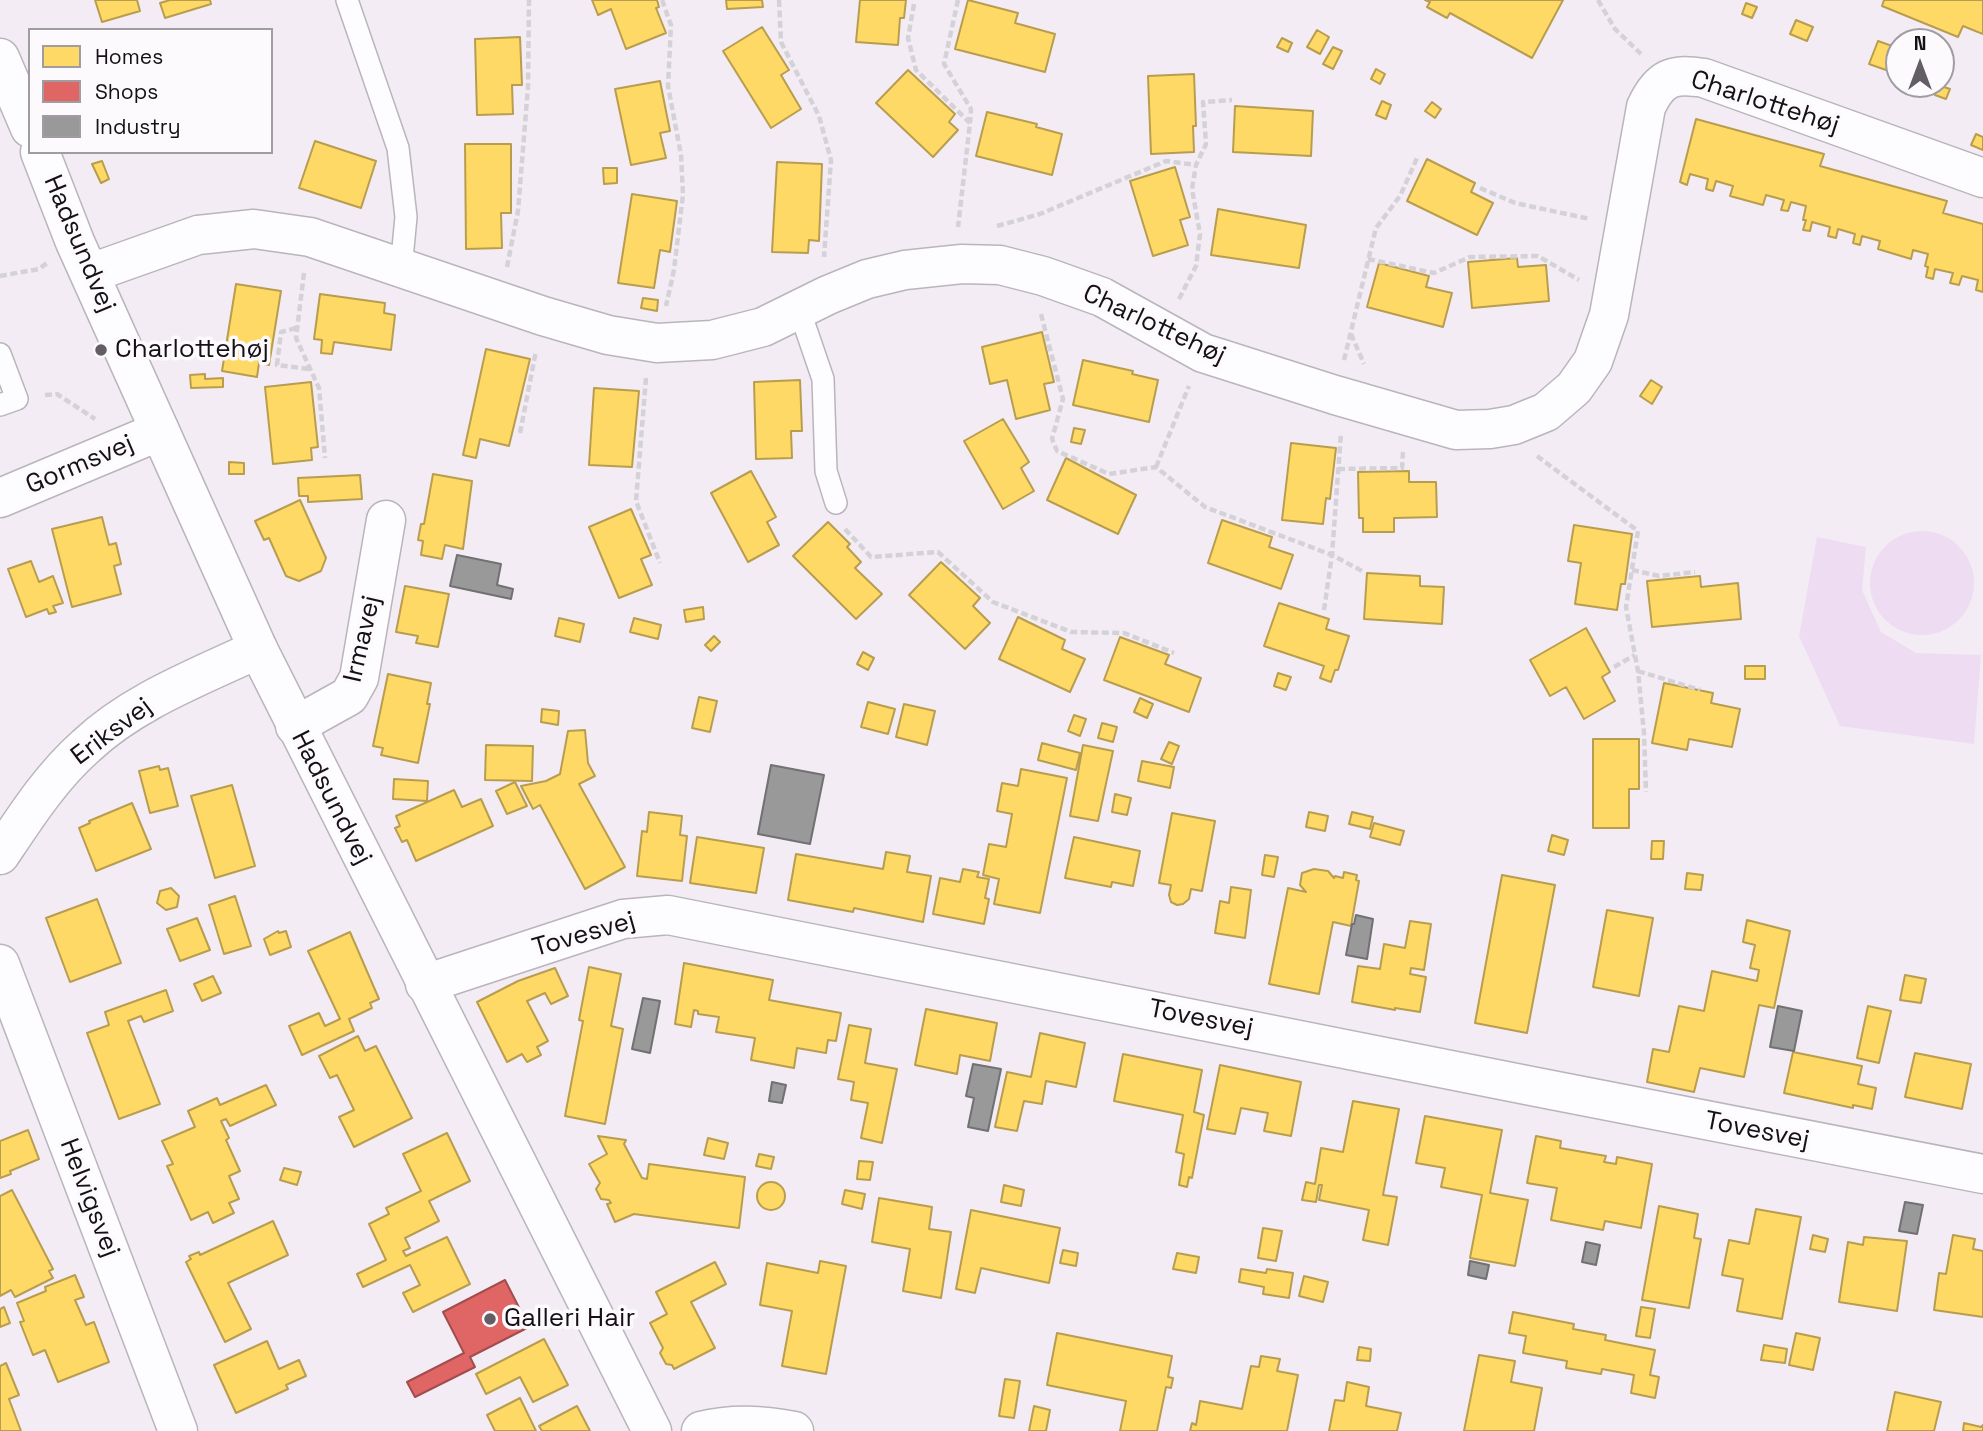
<!DOCTYPE html>
<meta charset="utf-8">
<style>
body{margin:0}
#map{position:relative;width:1983px;height:1431px;overflow:hidden;background:#f3ecf5;font-family:"Space Grotesk",sans-serif}
canvas{display:block}
.legend{position:absolute;left:28px;top:28px;width:245px;height:126px;box-sizing:border-box;background:#fcfafd;border:2px solid #a09ca1;margin:0;padding:9px 12px;list-style:none;font-size:21px;color:#151016}
.legend li{display:flex;align-items:center;gap:14px;height:35px}
.legend b{width:35px;border:2px solid #a09ca1}
.north{position:absolute;left:1885px;top:28px;width:70px;height:70px;box-sizing:border-box;background:#fcfafd;border:2px solid #a09ca1;border-radius:50%;rotate:0deg;font-size:19px;font-weight:700;line-height:28px;text-align:center;color:#151016}
.north::after{content:'';display:block;margin:auto;width:24px;height:32px;background:#635d64;clip-path:polygon(50% 0,100% 100%,50% 72%,0 100%)}
</style>
<div id="map">
<canvas width="1983" height="1431"></canvas>
<ul class="legend">
<li><b style="height:19px;background:#ffd966"></b>Homes</li>
<li><b style="height:19px;background:#e06666"></b>Shops</li>
<li><b style="height:19px;background:#999"></b>Industry</li>
</ul>
<div class="north">N</div>
</div>
<script>
const ctx = document.querySelector('canvas').getContext('2d');
ctx.lineJoin = 'round';
function fill(path, color) {
  ctx.fillStyle = color;
  ctx.fill(path, 'evenodd');
}
function trace(path, color, width, dash) {
  ctx.strokeStyle = color;
  ctx.lineWidth = width;
  ctx.lineCap = dash ? 'butt' : 'round';
  ctx.setLineDash(dash || []);
  ctx.stroke(path);
}
function write(font, color, halo, rows, align = 'center') {
  ctx.font = font + ' "Space Grotesk",sans-serif';
  ctx.lineWidth = 7;
  ctx.setLineDash([]);
  ctx.textBaseline = 'middle';
  ctx.strokeStyle = halo;
  ctx.fillStyle = color;
  for (const [text, x, y, turn = 0] of rows) {
    ctx.save();
    ctx.translate(x, y);
    ctx.rotate((+turn || 0) * Math.PI / 180);
    ctx.textAlign = isNaN(turn) ? turn : align;
    if (halo) ctx.strokeText(text, 0, 0);
    ctx.fillText(text, 0, 0);
    ctx.restore();
  }
}
const green = new Path2D(`
 M1870 583a52 52 0 1 1 104 0a52 52 0 1 1-104 0Z
 M1817,537l49,10 -4,43 19,42 35,21 65,2 -7,89 -134,-18 -41,-90z`);
const homes = new Path2D(`
 M95,0h42l3,11 -38,11z
 M170,0h40l1,4 -46,14 -5,-15z
 M592,0h65l2,7 -3,1 10,25 -40,16 -15,-40 -13,6z
 M726,0h36l1,7 -36,2z
 M860,0h46l-2,18h-4l-2,27 -42,-3z
 M968,0l50,13 -3,10 40,11 -10,38 -90,-23z
 M1425,0h138l-31,58 -82,-45 -3,5 -20,-11 3,-5z
 M1884,0h99v34l-20,-8 -5,11 -76,-31z
 M1746,3l11,4 -5,11 -10,-4z
 M1796,20l17,7 -6,14 -17,-7z
 M762,27l27,43 -8,5 20,34 -30,19 -48,-77z
 M1317,30l12,7 -9,17 -13,-7z
 M520,37l2,48h-10l1,29 -36,1 -2,-76z
 M1282,38l10,5 -4,9 -11,-5z
 M1878,41l17,6 -9,23 -17,-6z
 M1333,47l9,4 -9,18 -10,-5z
 M1376,69l9,5 -5,10 -9,-5z
 M908,70l47,44 -6,8 9,8 -25,27 -57,-54z
 M1194,74l2,52h-3l1,26 -43,2 -3,-78z
 M660,81l10,50 -10,2 6,25 -35,7 -16,-76z
 M1938,85l12,4 -4,10 -11,-4z
 M1382,101l9,4 -5,14 -10,-4z
 M1432,102l9,7 -6,9 -10,-7z
 M1235,106l78,5 -2,45 -78,-4z
 M987,112l50,12 -1,3 26,7 -10,41 -76,-19z
 M1696,119l128,35 -4,12 127,35 -4,12 40,11v68l-7,-2 2,-10 -16,-4 -3,9 -9,-2 3,-10 -18,-4 -2,10 -7,-2 2,-10 -3,-1 3,-12 -15,-4 -2,9 -33,-10 2,-8 -18,-5 -2,9 -7,-2 2,-9 -17,-5 -2,9 -8,-2 2,-9 -18,-5 -2,9 -7,-1 3,-10h-3l3,-14 -15,-4 -3,9 -7,-1 3,-10 -18,-5 -3,10 -33,-9 3,-10 -17,-5 -3,10 -7,-2 2,-10 -18,-5 -3,11 -7,-3z
 M1976,134l7,3v13l-12,-5z
 M315,141l61,20 -15,47 -62,-20z
 M465,144h46v69h-10l1,35 -36,1z
 M1427,159l48,24 -4,9 22,11 -16,32 -70,-34z
 M102,161l7,18 -8,4 -9,-19z
 M777,162l45,2 -3,77 -10,-1 -1,13 -36,-1z
 M1175,167l15,50 -10,3 8,25 -35,11 -23,-75z
 M603,168h14v15l-13,1z
 M632,194l45,7 -7,51 -10,-2 -6,38 -36,-5z
 M1218,209l88,16 -7,43 -88,-13z
 M1517,258l1,9 28,-2 3,36 -77,7 -4,-46z
 M1379,263l50,13 -3,11 26,6 -9,34 -76,-20z
 M236,284l45,7 -12,74 -10,-2 -2,14 -35,-6z
 M320,294l65,9 -1,10 11,2 -4,35 -57,-8 -2,12 -11,-1 1,-13 -8,-1z
 M643,298l15,2 -1,11 -16,-3z
 M1042,332l12,50 -10,2 6,26 -34,9 -9,-39 -17,4 -8,-37z
 M486,349l44,10 -21,87 -29,-7 -4,19 -13,-3z
 M1083,360l50,11 -1,3 26,6 -9,42 -76,-17z
 M205,374v5l18,-1v9l-32,1 -1,-13z
 M800,380l2,51h-11l1,27 -36,1 -2,-77z
 M1651,380l11,7 -10,17 -12,-8z
 M311,382l7,65 -7,1 1,12 -39,4 -8,-77z
 M594,388l45,3 -7,76 -43,-2z
 M1003,419l26,43 -8,6 13,23 -31,18 -39,-68z
 M1074,428l11,2 -4,14 -10,-2z
 M1291,443l45,5 -6,51 -4,-1 -3,26 -41,-4z
 M1066,458l70,37 -18,39 -71,-34z
 M229,462l15,1v11h-15z
 M751,471l25,46 -9,5 12,23 -31,17 -37,-69z
 M1409,471v11h27l1,35 -43,1v14h-31v-14h-4l-1,-46z
 M433,474l39,7 -9,68 -18,-4 -3,14 -21,-4 2,-14 -5,-1 3,-16h3z
 M360,475l2,24 -54,3v-6h-9l-1,-18z
 M300,500l26,58 -5,13 -22,10 -13,-5 -17,-38 -5,2 -9,-19z
 M631,509l20,46 -10,4 11,26 -33,13 -30,-71z
 M102,517l7,28 7,-2 5,21 -7,2 7,28 -49,13 -20,-78z
 M1222,520l50,17 -3,10 24,8 -12,34 -73,-26z
 M828,522l22,22 -3,3 14,15 -6,6 27,26 -26,25 -63,-63z
 M1574,525l58,9 -7,50h-4l-4,26 -42,-6 6,-41 -13,-2z
 M31,561l8,21 14,-6 10,27 -10,3 3,6 -7,2 -2,-5 -21,8 -18,-48z
 M941,562l39,36 -7,8 17,17 -25,26 -56,-54z
 M1367,573l53,3v10l24,1 -2,37 -78,-5z
 M1700,576l1,11 37,-4 3,36 -89,8 -5,-46z
 M405,586l44,8 -11,53 -22,-4 2,-7 -22,-4z
 M1279,603l50,16 -3,10 23,7 -11,34h-3l-4,12 -11,-4 4,-12 -60,-20z
 M703,607l1,12 -18,3 -2,-12z
 M1018,617l47,23 -3,9 23,10 -15,33 -71,-33z
 M559,618l25,6 -4,18 -25,-6z
 M634,618l27,7 -3,14 -28,-7z
 M1586,628l24,44 -8,5 13,24 -31,18 -18,-32 -16,9 -20,-36z
 M714,636l6,6 -9,9 -6,-6z
 M1120,637l49,18 -4,9 36,14 -12,34 -85,-32z
 M863,652l11,6 -6,12 -11,-6z
 M1745,666h20v13h-20z
 M1278,673l13,4 -5,13 -12,-4z
 M388,674l43,9 -4,21h3l-12,59 -37,-8 2,-7 -10,-2z
 M1664,683l49,10 -2,10 29,6 -8,38 -43,-8 -2,11 -35,-7z
 M699,697l18,4 -7,31 -18,-4z
 M1140,698l13,6 -6,14 -13,-6z
 M868,702l27,7 -7,25 -27,-7z
 M904,704l31,7 -8,34 -31,-8z
 M542,709l17,2 -1,14 -17,-3z
 M1074,715l12,4 -6,17 -12,-5z
 M1102,723l15,4 -4,15 -15,-4z
 M585,730l3,33 7,13 -16,8 46,83 -40,22 -45,-84 -7,4 -12,-23 25,-5 14,-7 8,-43z
 M1593,739h46v50h-10v39h-36z
 M1169,742l10,4 -7,18 -11,-5z
 M1042,743l38,10 -4,17 -38,-10z
 M486,745l47,1 -1,35 -47,-1z
 M1083,745l30,6 -15,70 -28,-5z
 M1142,761l32,6 -4,21 -32,-7z
 M159,766l1,4 8,-2 10,38 -28,7 -11,-42z
 M1021,769l46,9 -27,135 -46,-9 5,-25 -16,-4 6,-31 17,3 6,-33 -15,-3 5,-28 16,3z
 M394,779l34,2 -1,20 -34,-2z
 M515,782l12,24 -20,8 -11,-23z
 M232,785l23,81 -40,12 -24,-82z
 M454,790l8,17 19,-8 12,27 -77,35 -9,-21 -5,2 -7,-14 5,-2 -4,-10z
 M1115,794l16,4 -4,17 -15,-3z
 M132,803l19,46 -55,22 -17,-43 11,-5 -1,-2z
 M649,812l33,4 -2,19 7,1 -5,45 -45,-5 5,-45 5,1z
 M1309,812l19,4 -3,15 -19,-4z
 M1352,812l21,5 -3,12 -21,-5z
 M1172,813l43,8 -13,70 -11,-2 -2,10 -6,5 -6,1 -6,-3 -2,-7 2,-10 -12,-2z
 M1374,823l30,8 -4,14 -30,-8z
 M1552,835l16,5 -4,15 -16,-4z
 M697,837l67,11 -8,45 -66,-10z
 M1074,837l66,14 -7,35 -21,-4 -1,5 -46,-9z
 M1652,841h12l-1,18h-12z
 M886,852l24,4 -3,16 24,4 -8,46 -69,-14 -1,4 -65,-12 8,-46 87,15z
 M1265,855l13,2 -4,20 -12,-2z
 M963,869l16,3 -2,5 12,2 -4,19 4,1 -5,25 -51,-10 7,-36 20,4z
 M1314,869l14,2 6,7 1,-2 8,2 1,-6 13,3 -1,5 3,1 -8,45 -18,-4 -14,72 -50,-10 19,-96 18,4 -6,-7 2,-12z
 M1687,873l16,2 -2,15 -16,-1z
 M1502,875l53,10 -28,148 -52,-10z
 M1231,887l20,3 -6,48 -30,-5 5,-32 9,2z
 M171,888l8,8 -2,11 -11,3 -9,-7 3,-12z
 M235,896l16,50 -27,8 -15,-49z
 M97,899l24,64 -51,19 -24,-64z
 M1607,910l46,8 -14,78 -46,-9z
 M197,918l13,32 -30,11 -13,-32z
 M1747,920l43,11 -16,77 -15,-3 -15,72 -44,-9 -6,24 -47,-10 6,-33 16,3 10,-46 25,5 8,-40 45,10 2,-11 -9,-2 5,-23 -12,-3z
 M1410,921l21,3 -7,46 -13,-2 -1,6 16,3 -6,35 -25,-4v2l-43,-8 6,-36 22,3 4,-25 21,4z
 M278,931l1,2 7,-2 5,16 -21,8 -6,-16z
 M350,932l29,67 -9,4 2,5 -23,11 5,12 -52,24 -13,-29 30,-13 6,13 15,-7 -32,-68z
 M684,963l89,17 -4,20 72,13 -5,28 -8,-1 -2,13 -29,-5 -3,20 -43,-8 4,-22 -39,-6 3,-15 -21,-3v-3l-4,-1 -3,17 -16,-3z
 M589,967l32,7 -10,52 12,3 -18,95 -40,-8 18,-95 -4,-1z
 M555,968l13,28 -17,8 -6,-11 -18,8 21,40 -11,6 4,8 -14,7 -5,-8 -15,8 -30,-60 41,-21z
 M1905,975l21,4 -5,24 -21,-3z
 M213,976l8,17 -19,8 -8,-17z
 M166,990l7,21 -29,11 -3,-6 -13,5 32,83 -41,15 -32,-86 22,-8 -4,-13z
 M1868,1006l23,5 -12,52 -22,-5z
 M926,1009l71,14 -7,38 -30,-6 -3,19 -42,-9z
 M849,1025l22,4 -6,34 32,6 -15,74 -21,-5 7,-35 -17,-3 3,-18 -16,-3z
 M1040,1033l45,10 -9,44 -30,-6 -4,23 -18,-3 -7,30 -22,-4 12,-55 24,5z
 M358,1036l7,15 11,-5 36,72 -58,29 -15,-30 15,-7 -17,-35 -7,3 -11,-22z
 M1793,1052l69,14 -4,18 18,4 -4,21 -19,-4v3l-69,-15z
 M1915,1053l56,11 -9,45 -57,-12z
 M1123,1054l79,16 -8,42 10,3 -12,63 -3,-1 -2,10 -8,-2 5,-31 -8,-2 7,-37 -69,-14z
 M1220,1065l81,17 -10,54 -27,-5 4,-18 -27,-5 -6,26 -28,-5z
 M266,1085l10,20 -46,21 -4,-7 -5,2 8,17 -3,2 14,31 -11,5 10,23 -10,4 5,10 -21,10 -5,-11 -17,8 -24,-54 6,-2 -11,-23 33,-14 -7,-16 29,-13 3,7z
 M1353,1101l46,8 -16,86 14,2 -9,48 -25,-5 6,-30 -50,-10 3,-15h-3l-3,17 -14,-2 4,-18 9,2 6,-36 22,4z
 M1425,1116l77,14 -12,63 38,7 -13,66 -45,-8 12,-63 -41,-8 4,-19 -29,-5z
 M28,1130l11,29 -29,12 1,3 -11,4v-37z
 M447,1133l23,48 -41,20 10,20 -34,17 5,10 -7,3 3,5 41,-19 23,47 -57,28 -10,-19 17,-8 -10,-20 -47,22 -6,-13 29,-14 -17,-36 20,-10 -3,-6 35,-17 -18,-37z
 M598,1136l28,4 -2,4 18,34 5,1 2,-15 96,13 -6,51 -105,-14 -19,8 -8,-18 4,-1 -2,-3 -8,-1 -5,-10 4,-6 -11,-19 18,-10z
 M1536,1136l25,5 -1,7 46,8 -2,6 12,2 1,-7 35,7 -11,64 -36,-7 -2,9 -52,-10 6,-32 -30,-5z
 M708,1138l20,5 -4,16 -20,-4z
 M759,1154l15,3 -3,12 -15,-3z
 M859,1161l14,1 -3,18 -13,-1z
 M284,1168l17,4 -4,13 -17,-5z
 M757 1196a14 14 0 1 1 28 0a14 14 0 1 1-28 0Z
 M1004,1185l20,5 -3,16 -20,-4z
 M12,1190l41,79 -4,2 4,7 -38,19 -4,-7 -11,6v-100z
 M845,1190l20,4 -3,15 -20,-5z
 M879,1198l53,9 -3,22 22,3 -10,66 -38,-7 7,-42 -38,-7z
 M1659,1206l39,8 -4,24 7,1 -12,69 -47,-8z
 M1756,1209l45,8 -19,102 -45,-8 6,-32 -21,-4 7,-35 20,4z
 M971,1210l89,18 -11,55 -68,-15 -6,25 -19,-4z
 M273,1221l15,34 -60,28 23,46 -26,13 -39,-80 5,-3 -2,-3 10,-4 1,3z
 M1263,1228l19,3 -6,30 -18,-3z
 M1813,1235l15,4 -3,13 -15,-3z
 M1953,1235l22,4 -2,10 10,2v66l-49,-7 5,-37 7,1z
 M1864,1237l43,4 -10,70 -58,-9 9,-60 15,3z
 M1063,1250l15,3 -2,13 -16,-3z
 M1177,1253l22,4 -3,16 -23,-4z
 M820,1261l26,5 -20,108 -44,-8 10,-55 -32,-6 7,-42 51,10z
 M715,1262l11,22 -35,18 24,46 -41,21 -2,-4 -6,-1 -6,-11 3,-5 -13,-25 17,-9 -11,-22z
 M1241,1269l25,4 1,-4 26,4 -4,25 -26,-4 1,-7 -25,-5z
 M75,1275l9,22 -9,3 11,25 8,-3 15,40 -51,20 -13,-32 -12,5 -13,-33 4,-1 -7,-18 29,-12 -1,-4z
 M1304,1276l24,6 -5,20 -24,-6z
 M4,1307l6,16 -10,4v-18z
 M1641,1307l14,2 -5,29 -14,-2z
 M1513,1312l61,12 -1,5 33,6 -1,5 50,10 -5,25 9,2 -4,21 -24,-5 3,-18 -32,-6 -1,5 -35,-6 1,-7 -44,-8 3,-17 -17,-3z
 M1057,1333l115,23 -4,21 5,1 -2,10 -5,-1 -9,44h-37l6,-30 -79,-16z
 M1796,1333l24,5 -7,32 -24,-5z
 M544,1339l24,46 -35,17 -13,-25 -34,17 -10,-20z
 M267,1341l12,28 20,-9 7,16 -20,9 2,4 -52,24 -22,-48z
 M1764,1345l23,4 -2,14 -24,-3z
 M1359,1347l12,2 -1,12 -13,-1z
 M1479,1355l36,6 -4,21 31,6 -8,43h-70z
 M1261,1356l19,3 -3,12 21,4 -11,56h-97l2,-8 4,2 4,-24 42,8 9,-43 8,1z
 M6,1363l13,32 -10,4 12,32h-21v-65z
 M1005,1379l15,2 -6,37 -15,-2z
 M1347,1382l22,5 -3,19 35,7 -4,18h-68l6,-31 9,1z
 M1895,1392l46,10 -7,29h-47z
 M520,1398l16,33h-41l-8,-16z
 M577,1406l13,25h-48l-3,-5z
 M1034,1406l16,4 -4,21h-17z
 M1964,1423l17,4 2,-2v6h-20z`);
const shops = new Path2D(`
 M505,1280l24,47 -59,30 5,10 -60,30 -8,-15 57,-29 -21,-41z`);
const industry = new Path2D(`
 M457,555l44,9 -4,21 16,4 -2,10 -61,-13z
 M771,765l53,10 -14,69 -52,-10z
 M1356,915l17,4 -6,40 -21,-4 6,-31h2z
 M643,998l17,3 -10,52 -18,-4z
 M1778,1006l24,5 -8,40 -24,-4z
 M973,1064l28,5 -13,62 -20,-4 6,-29 -8,-2z
 M772,1082l14,3 -4,18 -13,-2z
 M1905,1202l18,3 -6,29 -18,-3z
 M1586,1242l14,3 -4,20 -14,-3z
 M1470,1261l19,4 -3,14 -18,-4z`);
const path = new Path2D(`
 M662,0l9,25 -3,61 13,69 2,40 -9,75 -8,36
 M779,0l2,42 38,74 12,44 -7,97
 M958,0l-14,64 27,45 -1,14
 M1598,0l17,29 26,25
 M914,4l-6,34 8,32 54,53 -12,104
 M1480,188l35,15 75,16
 M997,226l43,-12 126,-53 30,4
 M1368,259l66,14 36,-16 68,-1 41,24
 M507,267l11,-56 10,-124 1,-87
 M304,273l-8,65 23,50 6,70
 M0,276l39,-7 8,-6
 M1179,299l17,-33 4,-32 -8,-45 4,-24 10,-21 -3,-42 29,-2
 M1041,314l22,85 -11,40 5,12 52,23 47,-7 49,40 127,48 32,17
 M296,328l-15,4 -4,33 32,4
 M1351,334l13,30
 M1344,360l32,-132 24,-32 18,-40
 M646,378l-10,123 24,62
 M45,395l12,-1 38,25
 M520,433l16,-82
 M1537,456l101,75 -12,76 12,64 6,62 2,59
 M1156,467l33,-81
 M1338,469l64,-1 1,-16
 M845,529l26,28 67,-5 55,50 78,30 53,1 50,20
 M1632,570l27,6 36,-4
 M1324,610l8,-55 9,-122
 M1614,667l21,-12
 M1638,671l62,19`);
const service = new Path2D(`
 M347,0l51,148 8,69 -5,52
 M799,309l24,70 3,92 10,32
 M0,354l17,45 -17,6`);
const minor = new Path2D(`
 M91,273l107,-38 56,-6 56,8 233,79 65,19 49,8 55,-3 51,-13 65,-32 39,-16 38,-9 57,-6 38,1 43,11 59,21 101,56 132,42 121,35 34,-1 24,-4 32,-13 28,-24 19,-27 16,-46 37,-208c14,-30 27,-34 58,-29l279,100
 M0,498l160,-67
 M295,726l54,-30 10,-18 27,-158
 M0,855c26,-39 51,-78 86,-109 48,-45 113,-69 172,-97
 M0,964l178,467
 M425,984l198,-65 45,-4c439,84 876,176 1315,259
 M701,1431c32,-8 61,-6 93,0`);
const tertiary = new Path2D(`
 M0,58l30,70
 M40,152l35,90 183,407 394,782`);
const markers = [
 [101,350,7,"#635d64"],
 [490,1319,7,"#635d64"]
];
const streetNames = [
 ["Charlottehøj",1765,103,18],
 ["Hadsundvej",79,244,67],
 ["Charlottehøj",1154,325,25],
 ["Gormsvej",80,465,-23],
 ["Irmavej",363,639,-77],
 ["Eriksvej",112,732,-37],
 ["Hadsundvej",331,798,63],
 ["Tovesvej",584,935,-16],
 ["Tovesvej",1201,1019,11],
 ["Tovesvej",1757,1131,11],
 ["Helvigsvej",89,1198,69]
];
const poiNames = [
 ["Charlottehøj",115,350],
 ["Galleri Hair",504,1319]
];
fill(green, '#eedcf3');
fill(homes, '#ffd966');
trace(homes, '#b99d4e', 2);
fill(shops, '#e06666');
trace(shops, '#a34c4e', 2);
fill(industry, '#999');
trace(industry, '#717072', 2);
trace(service, '#bab4bc', 24);
trace(minor, '#bab4bc', 41);
trace(tertiary, '#bab4bc', 41);
trace(path, '#d4d2d6', 4.5, [7, 3.5]);
trace(service, '#fdfcfe', 21);
trace(minor, '#fdfcfe', 38);
trace(tertiary, '#fdfcfe', 38);
for (const [x, y, r, color] of markers) {
  const dot = new Path2D();
  dot.arc(x, y, r, 0, 2 * Math.PI);
  ctx.fillStyle = color;
  ctx.fill(dot);
  trace(dot, '#fcfafd', 2.5);
}
write('26px', '#151016', '#fcfafd', streetNames);
write('26px', '#151016', '#fcfafd', poiNames, 'left');
</script>
